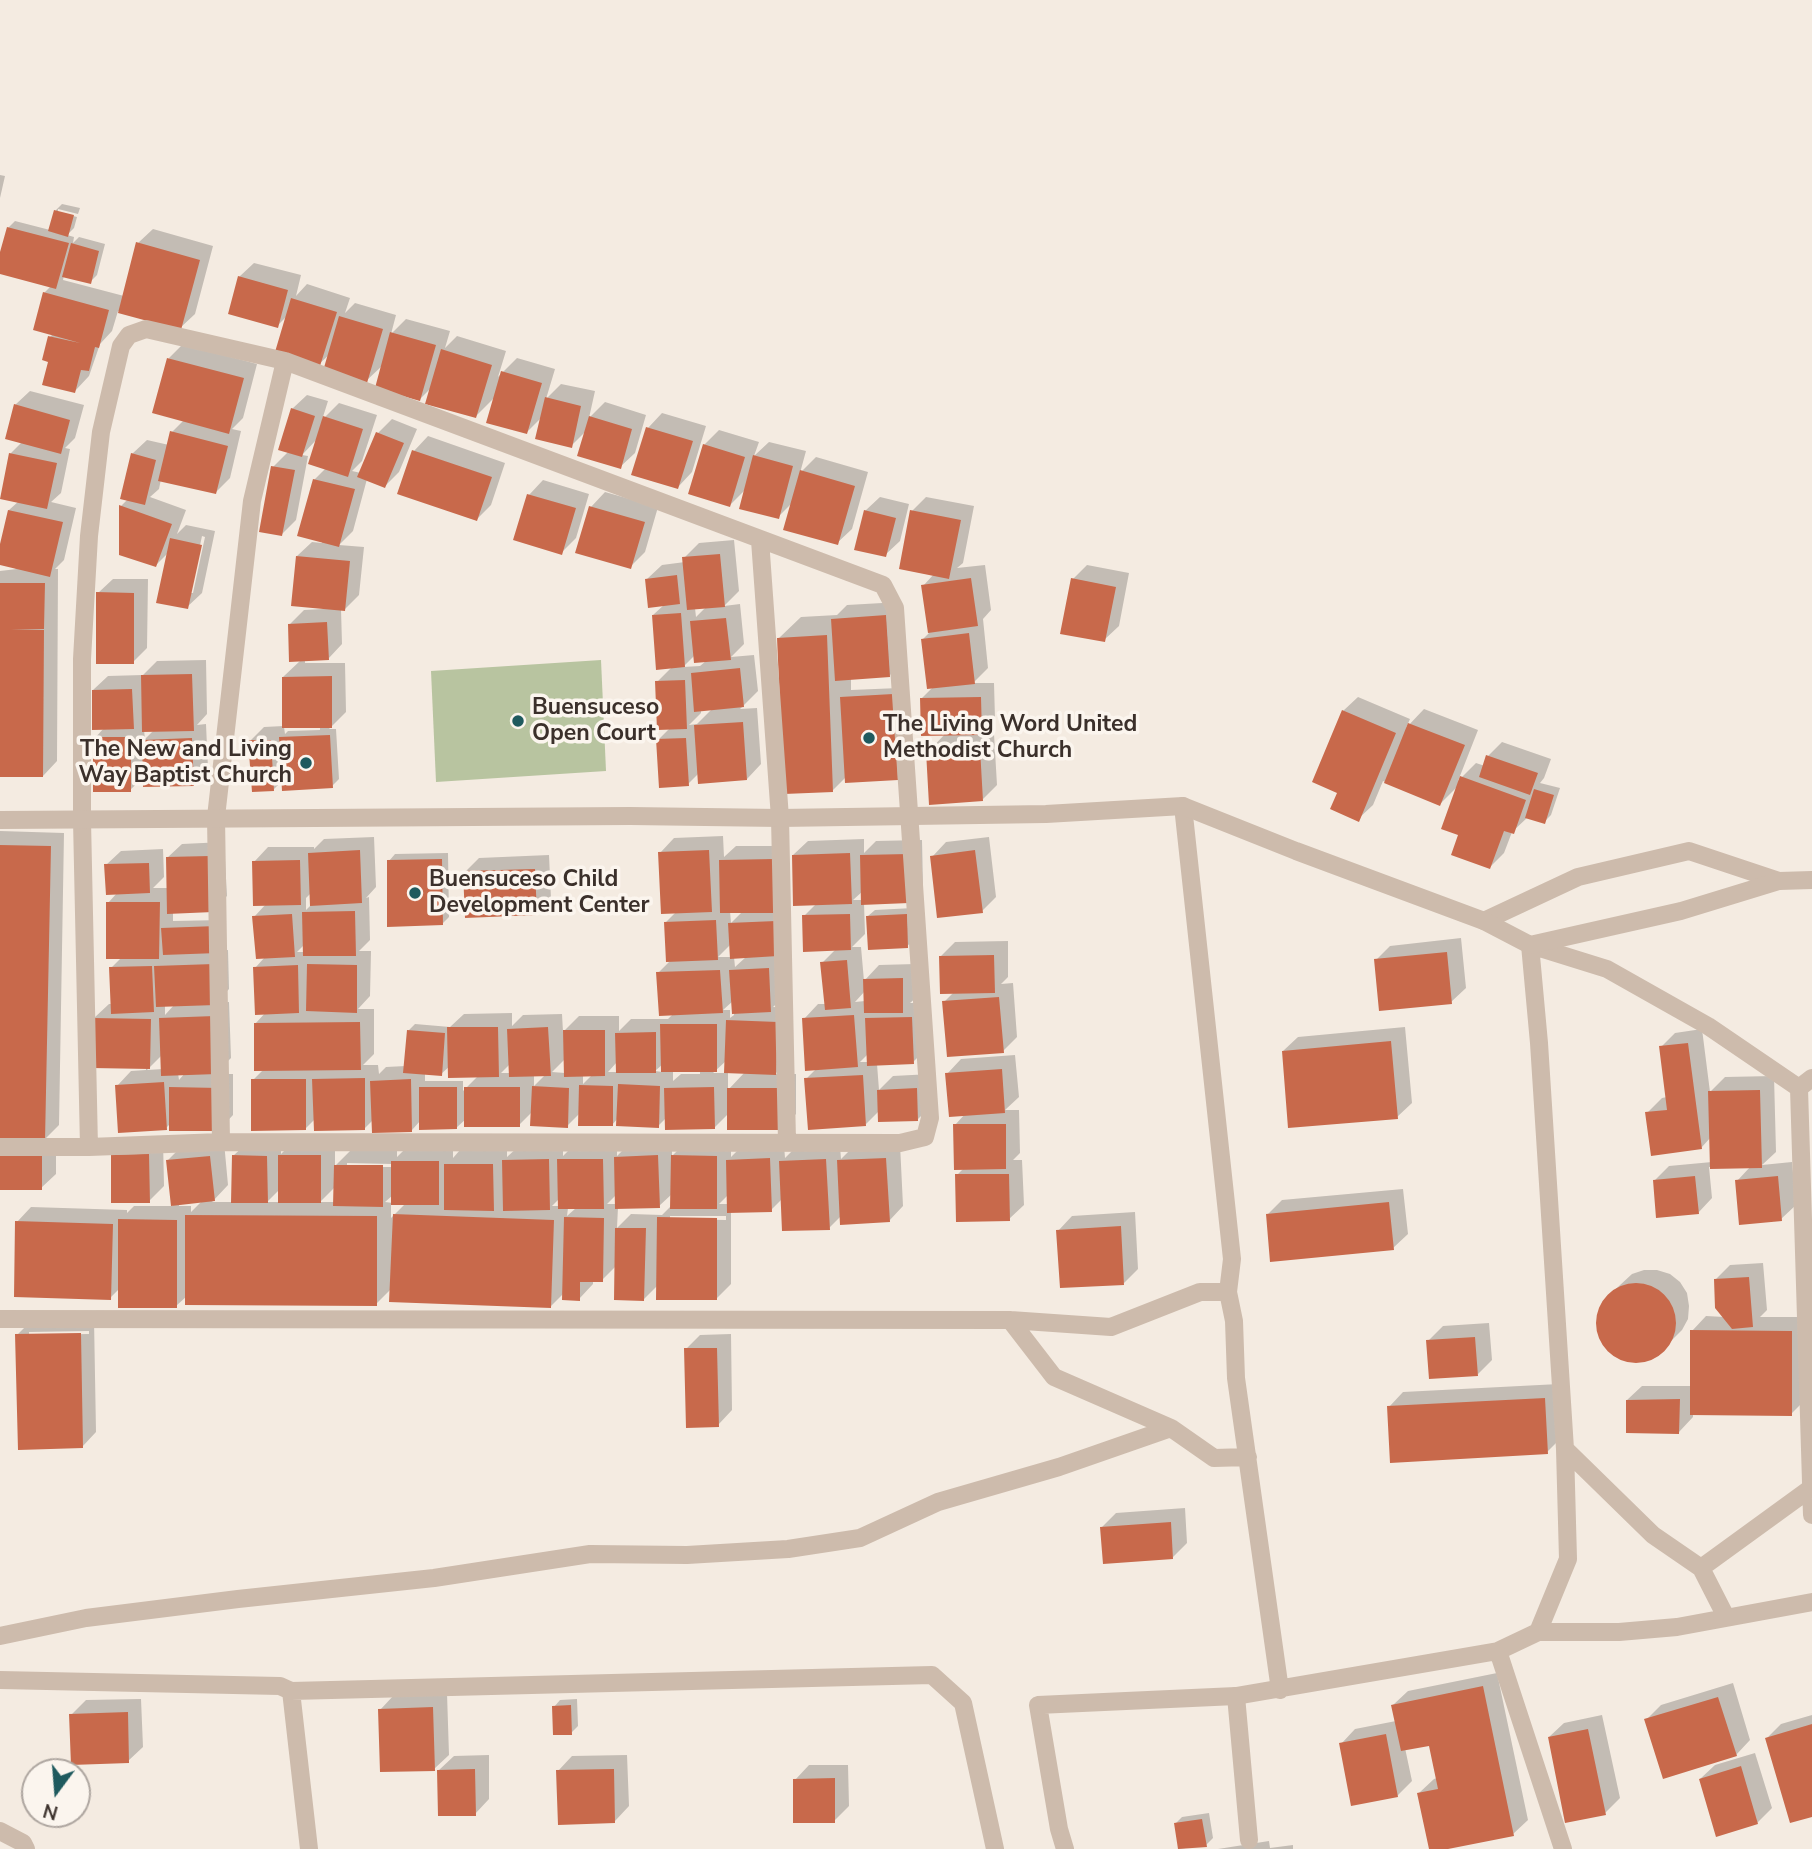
<!DOCTYPE html>
<style>
body{margin:0}
#map{position:relative;width:1812px;height:1849px;overflow:hidden;background:#f4ebe1;font-family:"Nunito Sans",sans-serif}
canvas{display:block}
.north{position:absolute;left:21px;top:1758px;width:70px;height:70px;box-sizing:border-box;background:#fbf5ee;border:2px solid #aea6a0;border-radius:50%;rotate:196deg;font-size:19px;font-weight:700;line-height:28px;text-align:center;color:#3b302b}
.north::after{content:'';display:block;margin:auto;width:24px;height:32px;background:#1f5a5e;clip-path:polygon(50% 0,100% 100%,50% 72%,0 100%)}
</style>
<div id="map">
<canvas width="1812" height="1849"></canvas>
<div class="north">N</div>
</div>
<script>
const ctx = document.querySelector('canvas').getContext('2d');
ctx.lineJoin = 'round';
function fill(path, color) {
  ctx.fillStyle = color;
  ctx.fill(path, 'evenodd');
}
function trace(path, color, width, dash) {
  ctx.strokeStyle = color;
  ctx.lineWidth = width;
  ctx.lineCap = dash ? 'butt' : 'round';
  ctx.setLineDash(dash || []);
  ctx.stroke(path);
}
function write(font, color, halo, rows, align = 'center') {
  ctx.font = font + ' "Nunito Sans",sans-serif';
  ctx.lineWidth = 7;
  ctx.setLineDash([]);
  ctx.textBaseline = 'middle';
  ctx.strokeStyle = halo;
  ctx.fillStyle = color;
  for (const [text, x, y, turn = 0] of rows) {
    ctx.save();
    ctx.translate(x, y);
    ctx.rotate((+turn || 0) * Math.PI / 180);
    ctx.textAlign = isNaN(turn) ? turn : align;
    if (halo) ctx.strokeText(text, 0, 0);
    ctx.fillText(text, 0, 0);
    ctx.restore();
  }
}
const green = new Path2D(`
 M601,660l5,111 -170,11 -5,-111z`);
const shadow = new Path2D(`
 M0,175l5,1 -5,22z
 M62,204l18,4 -2,6 -20,-5v3l19,5 -3,11 -7,7 7,2 -1,6 6,-6 26,7 -8,31 -7,7 -26,-7 -1,5 61,16 14,-53 15,-14 60,17 -18,68 -15,14 -62,-17 -6,20 -12,13 -11,32 -14,15 -25,-28v-26l3,-3 -9,-41 7,-7 -51,-13v-15l8,-30 7,-7 35,9 6,-20z
 M254,263l47,12 -5,21 11,-12 43,14 -5,15 10,-10 41,12 -5,19 15,-15 44,12 -5,17 12,-12 49,15 -8,26 19,-19 38,11 -9,30 15,-15 34,7 -6,27 16,-16 41,13 -11,38 -15,14 -34,-36 -15,15 -28,-30 -16,16 -32,-35 -19,19 -45,-28 -11,11 -37,-34 -17,16 -36,-27 -11,10 -31,-49 -11,11 -38,-49z
 M183,344l74,20 -14,54 -11,11 9,2 -11,47 -15,15 -54,-14 -2,10 -9,8 36,13 -9,24 9,-9 29,6 -13,62 -15,14 -19,-54 -12,12 -35,-59 7,-7 4,-45 15,-14 22,5 3,-13 12,-12 -15,-62zM202,536l3,1 -12,56h-3z
 M30,391l54,14 -9,33 -10,10 5,1 -9,44 -10,9 25,6 -12,52 -9,9h3l-1,192 -14,15 -43,-1v-204l17,-2 -17,-6v-11l9,-42 10,-9 -9,-47 12,-12 -7,-37z
 M307,395l21,6 -6,19 17,-17 38,12 -15,46 -10,10 9,2 17,-40 14,-14 25,10 -18,43 -14,14 -18,-7 -14,52 -14,14 25,2 -5,48 -14,14h-4l1,35 -14,15 -23,1v3h40l1,49 -17,17h7l3,50 -7,7 -49,-6 -10,10 -23,-49 14,-14 20,-1 -1,-49 18,-17 -12,-35 15,-15 19,-1 -26,-53 15,-14 10,1 -8,-63 12,-12 -8,-30 -16,17 6,1 -12,64 -14,14 -9,-67 16,-16 3,-42zM320,726v4l-32,1 -3,3 -1,-7z
 M662,413l44,13 -14,46 -14,15 -30,-59z
 M719,430l40,12 -5,14 15,-14 37,9 -6,22 16,-16 52,15 -16,57 -15,14 -44,-41 -15,15 -32,-28 -16,16 -26,-60z
 M428,436l77,27 -14,42 -14,14 -63,-68z
 M543,480l46,14 -13,44 -15,15 -32,-58z
 M605,492l53,15 -13,45 -15,15 -39,-60z
 M880,497l29,7 -9,37 -15,14 -20,-44z
 M926,497l48,9 -11,57 -6,5 28,-3 6,45 -8,9 5,49 -15,15h21l1,36 -16,16 15,-1 3,51 -14,14 -55,-47 17,-18 -23,-36 11,-11 -10,-48 6,-6 -6,-47 11,-12 -22,-63z
 M734,540l5,51 -15,15 16,-2 4,40 -13,13 23,-2 4,36 -18,18 17,-1 4,56 -14,15 -48,-6 -11,11 -30,-44 12,-12 -13,-46 15,-15 -19,-52 12,-11 -18,-25 15,-14 23,-3 -1,-4 15,-15zM706,607l-10,10 -1,-9zM695,655l11,6 -6,5 -17,1zM713,708l-16,16 -8,1 12,-12v-4z
 M1087,565l42,8 -10,53 -15,14 -31,-61z
 M113,579h35l-1,69 -14,14 -35,-69z
 M900,602l4,59 -15,15 -38,2v12l48,-2 5,83 -7,7 -51,-1 -14,14 -53,-153 22,-21 36,-2 10,-10z
 M206,660l1,54 -10,11 9,-1 2,45 -15,15 -48,-8 -15,14 -35,-52 9,-10 -11,-38 15,-14 35,-1 14,-14zM144,730h10l-9,9z
 M1358,697l52,22 -4,9 18,-19 54,21 -20,51 18,-18 9,3 3,-10 14,-14 49,17 -7,19 -4,5 20,5 -9,27 -7,7 -16,-5 -16,15 -8,21 -14,14 -30,-33 -1,-49 -19,19 -57,-23 -10,24 -15,14 -19,-26 4,-82z
 M0,831l64,2 -5,292 -13,13h10v36l-15,14h-41z
 M723,836l1,21 12,-11h52l3,94 -14,15 8,41 -12,11 19,1 -2,51 -15,15h21v40l-14,14 -53,-15 -15,15 -47,-11 -9,9 -40,-8 -6,7 -32,-12 -13,13 -34,-15 -14,14 -53,-6 -10,9 -36,-7 -8,9 -39,-10 -8,8 -50,-9 -10,10 -52,-49 11,-11 -9,-45 11,-12 -11,-44 10,-11 -11,-40 12,-13 -12,-42 14,-15h46v2l10,-10 50,-2 2,50 -10,11 3,-1 1,43 -11,11h12l-1,45 -12,13h16v45l-11,11h15l1,9 7,-7 20,-1 2,-35 7,-7 35,3 14,-13 48,-1v13l11,-11 39,-1 1,18 16,-16h40v15l12,-12h37l5,-5 -15,-41 13,-13 -5,-38 10,-10 -16,-59 14,-15zM311,893l1,11 -6,6v-12zM730,911h13l-12,12zM305,944v8h-8zM731,944l1,13h-14zM734,957h12l-11,10zM733,1001l1,14 -4,3v-8h-7zM565,1059v14l-13,-1zM727,1060l-1,13h-13zM617,1062l1,10h-10zM510,1064v9h-9zM663,1064v8l-8,-1zM450,1066l28,10 -15,15v-10h-38v-8l16,1zM673,1070h27v4h-19l-8,7zM728,1072h17l-17,18zM546,1074l-12,12v-11zM583,1075h9l-9,9z
 M989,837l7,60 -14,14 -50,-54 14,-15z
 M864,839v14l12,-12 46,-1 1,47 -59,16 1,31 -13,13h9l3,34 15,-16 37,-1 1,33 -7,6h16l1,45 -14,14 -36,2 2,26 14,-14 38,-2 1,31 -15,15 -38,-9 -13,13 -60,-45 11,-11 -13,-49 14,-15h8l-4,-41 14,-14 -32,-33 12,-12 -23,-49 15,-14zM863,891v9h-10zM865,991v10l-10,1zM868,1054l1,8h-9z
 M224,842l3,54 -15,14 -39,2v9l50,-1 -5,31 10,-1 1,39 -13,14 13,-1 2,56 -16,16h18v41l-14,15 -49,-6 -4,4 -49,-42 14,-15 15,-1v-3l-52,-49 15,-14h3l-1,-36 10,-10 -13,-55 9,-10 -11,-28 15,-14 42,-2 1,28 -11,11h15l-1,-30 15,-14zM165,1005h9l-9,10zM162,1055l1,14 -16,1zM178,1073h7l-6,7z
 M448,853l1,64 -6,6 -54,-62 6,-7z
 M549,855l2,44 -14,14 -72,-41 14,-14z
 M913,908l1,32 -7,6 -39,-30 7,-6z
 M1461,938l5,50 -15,14 -75,-42 14,-14z
 M1008,941v36l-7,7 12,-1 4,54 -14,14 -59,-49 10,-10 -13,-36 14,-14z
 M1405,1027l7,76 -15,14 -114,-66 15,-14z
 M1702,1029l8,63 15,-15 49,-1 2,76 -14,13 30,-3 4,43 -15,14 -44,-38 14,-15 -42,1 3,31 -14,15 -43,-33 14,-14 43,-4 -1,-25 -10,11 -54,-35 15,-15 5,-1 -6,-50 14,-14z
 M1015,1055l4,42 -14,13h14l1,43 -7,7h9l2,45 -15,14 -52,-44 7,-7 -9,-43 10,-11 -18,-40 14,-15z
 M163,1140l1,46 -15,15 -36,-46 14,-14z
 M294,1141h41v25l15,-15h47v6l10,-10 46,1v10l7,-8 47,1v6l12,-11 44,-1v11l10,-10h44v10l13,-13 42,-1v14l15,-15 44,1v15l11,-11 42,-1 1,13 11,-11 44,-1 1,13 12,-12 47,-3 3,62 -14,15 -48,-5 -12,12 -46,-30 -12,12 -40,1v73l-15,15 -58,-14 -14,14 -28,-33 -14,14h-9v4l-14,15 -15,-6 -14,14 -159,-18 -15,15 -189,-8 -11,10 -56,-18 -10,10 -93,-76 14,-15 96,3v3l7,-7h39l-5,-46 14,-14 42,-4 4,43 -16,17h21v-46l15,-14h33v12zM347,1163l45,1v3h-45zM335,1187v15h-15zM280,1189v13h-13zM617,1194v10h-10zM672,1194v11l-10,10 -31,-1 -14,14 1,-21 41,-1zM393,1195v8l-8,-1zM728,1195v9h-9zM560,1198v8h-8zM202,1201l-11,11v-6h-12v-3zM391,1203h15l-15,15zM568,1208h8l-9,8zM670,1216h56v4l-56,-1z
 M1403,1189l5,45 -15,14 -126,-33 15,-15z
 M1135,1212l3,57 -14,14 -66,-52 14,-15z
 M1763,1263l4,47 -7,7h45l1,82 -15,15h-98v3l-14,15 -52,-32 15,-14h50v-55l14,-15 18,1 -9,-37 15,-15z
 M1644,1270h13l13,4 10,8 7,11 2,13 -1,13 -6,11 -25,25 -24,6 -11,-3 -18,-14 -5,-10 -1,-12 2,-13 6,-11 26,-24z
 M94,1319l2,113 -14,15 -65,-112 15,-15zM89,1331v3l-60,1v-3z
 M1489,1323l3,37 -14,14 -50,-33 15,-15z
 M731,1334l1,76 -14,15 -32,-76 14,-14z
 M1559,1384l2,54 -14,14 -158,-45 14,-15z
 M1185,1508l2,35 -15,15 -70,-31 14,-14z
 M1497,1673l31,147 -15,14 -82,15 -12,-56 15,-14 3,-1 -7,-34 -25,4 7,33 -15,15 -56,-52 14,-15 41,-8 -3,-16 15,-14z
 M1733,1683l17,57 -14,15 -90,-35 15,-15z
 M447,1693l2,62 -15,14 -54,-59 14,-15z
 M141,1699l2,48 -15,14 -57,-46 15,-15z
 M577,1699l1,27 -7,7 -17,-26 6,-7z
 M1602,1715l18,83 -15,15 -56,-76 15,-14z
 M1812,1715v100l-45,-77 14,-14z
 M1755,1753l17,55 -15,15 -57,-44 15,-14z
 M489,1755v44l-14,15 -36,-44 15,-14z
 M627,1755l2,51 -14,15 -57,-50 14,-15z
 M809,1765h39l1,41 -15,15 -39,-41z
 M1209,1813l4,25 -7,7 -27,4 -4,-25 7,-7z
 M1269,1841l1,7 23,-3v4h-75z`);
const building = new Path2D(`
 M54,210l20,5 -6,22 -20,-6z
 M7,227l62,16 -13,46 -56,-15v-22z
 M136,242l64,18 -19,70 -63,-17z
 M71,243l28,8 -8,33 -29,-7z
 M238,276l50,14 -10,38 -50,-14z
 M43,292l66,18 -10,38 -4,-1 -6,24 -8,-1 -6,23 -33,-8 6,-23 -6,-2 6,-24 32,7 -47,-13z
 M291,298l46,14 -17,54 -45,-14z
 M339,316l44,13 -16,54 -44,-12z
 M390,332l46,13 -16,56 -45,-13z
 M441,349l51,16 -16,53 -51,-14z
 M167,358l77,20 -15,56 -77,-21z
 M501,371l41,12 -15,51 -41,-11z
 M545,397l36,9 -9,42 -37,-9z
 M14,404l56,16 -9,34 -56,-15z
 M291,408l24,8 -13,41 -24,-7z
 M323,416l40,13 -15,48 -40,-13z
 M589,416l43,13 -11,40 -44,-13z
 M646,427l47,14 -15,48 -47,-14z
 M170,431l58,15 -12,48 -58,-13z
 M376,432l28,11 -19,45 -28,-11z
 M703,444l42,13 -15,50 -42,-13z
 M412,450l80,27 -15,44 -80,-27z
 M9,453l48,10 -10,46 -47,-10z
 M131,453l25,7 -11,45 -25,-6z
 M753,455l40,11 -14,53 -40,-10z
 M271,466l24,4 -13,66 -23,-4z
 M800,470l55,16 -17,59 -55,-15z
 M313,479l42,10 -16,58 -42,-11z
 M527,494l49,14 -14,47 -49,-15z
 M119,505l53,19 -16,43 -37,-12z
 M589,506l56,16 -14,47 -56,-16z
 M8,510l55,12 -13,55 -50,-12v-21z
 M864,510l32,8 -10,39 -32,-7z
 M910,510l51,10 -12,59 -50,-10z
 M170,538l32,7 -14,64 -32,-6z
 M720,554l5,53 -38,3 -5,-53z
 M296,556l54,5 -5,50 -54,-5z
 M677,575l3,29 -32,4 -3,-29z
 M971,578l7,48 -50,7 -7,-48z
 M1071,578l45,9 -11,55 -45,-8z
 M0,583h45l-1,46 -33,1h33l-1,147h-43z
 M96,592l38,1v71h-38z
 M681,613l4,54 -29,3 -4,-55z
 M886,615l4,62 -55,4 -4,-62z
 M726,618l5,42 -37,3 -4,-42z
 M327,622l2,38 -40,2 -1,-38z
 M969,633l6,51 -48,5 -6,-50z
 M827,635l6,157 -49,2 -7,-156z
 M740,668l4,39 -50,5 -3,-39z
 M192,674l2,57 -52,1 -1,-57z
 M332,676v52h-50v-51z
 M685,680l2,49 -30,1 -2,-49z
 M132,689l2,40 -42,1v-40z
 M893,694l5,86 -53,3 -5,-86z
 M981,697l1,38 -61,1 -1,-38z
 M1342,710l54,23 -37,89 -29,-13 7,-16 -25,-11z
 M743,722l4,58 -49,4 -4,-59z
 M1408,723l57,22 -25,61 -56,-23z
 M330,735l3,53 -51,3 -3,-54z
 M93,737h38v55h-38z
 M192,738l2,48 -51,1 -1,-47z
 M686,738l3,48 -30,2 -3,-49z
 M248,740h23l3,51 -22,1z
 M980,748l3,53 -54,4 -3,-54z
 M1486,755l52,18 -8,22 -51,-18z
 M1460,776l66,24 -12,34 -10,-3 -14,38 -39,-14 7,-20 -17,-6z
 M1534,789l20,6 -9,29 -20,-6z
 M0,845l51,1 -6,295 -45,-1z
 M360,850l2,53 -52,3 -2,-53z
 M709,850l3,62 -51,2 -3,-62z
 M975,850l8,63 -46,5 -7,-62z
 M850,853l2,51 -59,2 -1,-51z
 M908,854l1,49 -48,2 -1,-50z
 M210,856l3,56 -46,2 -1,-57z
 M442,859l1,66 -56,2v-67z
 M774,859v54h-54l-1,-53z
 M300,860l1,45 -48,1 -1,-45z
 M149,863l1,30 -44,2 -2,-31z
 M535,869l2,46 -72,3 -2,-47z
 M106,902h54l-1,57h-53z
 M355,911l1,45h-53l-1,-44z
 M292,914l3,43 -39,2 -4,-43z
 M850,914l1,36 -48,2 -1,-37z
 M907,914l1,34 -40,2 -2,-34z
 M716,920l2,40 -52,2 -2,-40z
 M776,921l2,35 -48,3 -2,-36z
 M217,926l1,27 -55,2 -2,-27z
 M1447,952l5,52 -73,7 -5,-52z
 M994,955l1,38 -55,1 -1,-38z
 M847,960l4,48 -26,2 -5,-48z
 M214,964l2,41 -60,2 -2,-41z
 M307,964l50,1v48l-51,-2z
 M298,965l1,48 -44,2 -2,-48z
 M152,966l2,46 -43,2 -2,-47z
 M769,968l2,44 -39,2 -3,-44z
 M720,970l3,43 -64,3 -3,-44z
 M903,978v35h-39l-1,-34z
 M999,997l5,56 -57,4 -5,-56z
 M854,1015l4,52 -53,4 -3,-53z
 M215,1016l2,58 -56,2 -2,-58z
 M912,1017l2,47 -47,2 -2,-48z
 M93,1018l58,1 -1,50 -58,-1z
 M726,1020l52,2 -2,53 -52,-2z
 M360,1022l1,48 -107,1v-48z
 M660,1024h57v48h-56z
 M447,1027h51l1,50 -51,1z
 M548,1027l3,49 -42,1 -2,-48z
 M407,1030l38,3 -3,43 -39,-3z
 M563,1030h42v46l-41,1z
 M656,1032v41h-40l-1,-40z
 M1391,1041l7,78 -110,9 -6,-77z
 M1688,1043l14,106 -51,7 -6,-44 22,-2 -8,-64z
 M1002,1069l3,44 -56,4 -4,-44z
 M863,1075l3,51 -58,4 -4,-52z
 M365,1078v52l-51,1 -2,-52z
 M251,1079h55v51l-55,1z
 M411,1079l1,53 -40,1 -2,-52z
 M164,1082l3,48 -49,3 -3,-48z
 M618,1084l42,2 -1,42 -43,-2z
 M579,1085l34,1v40h-35z
 M532,1086l37,2 -1,40 -38,-2z
 M169,1087l51,1 -1,43h-50z
 M419,1087h38v42l-38,1z
 M464,1087h56v40h-56z
 M714,1087l1,42 -50,1 -1,-42z
 M727,1088h55v42h-55z
 M917,1088l1,33 -40,1 -1,-32z
 M1760,1090l2,78 -52,1 -2,-78z
 M953,1124h53v45l-52,1z
 M0,1151l42,1v38h-42z
 M149,1154l1,49h-39v-48z
 M232,1155l35,1 1,47h-37z
 M278,1155h43v48h-43z
 M658,1155l2,53 -45,1 -1,-52z
 M671,1155l46,1v53h-47z
 M210,1156l5,45 -44,5 -5,-46z
 M770,1158l2,54 -45,1 -1,-53z
 M886,1158l4,64 -50,3 -3,-65z
 M549,1159l1,51 -47,1 -1,-51z
 M557,1159h46l1,50h-46z
 M826,1159l4,71 -48,1 -3,-70z
 M391,1161h48v44h-48z
 M444,1164h49l1,47 -50,-1z
 M334,1165h49v42l-50,-1z
 M955,1174h54l1,47 -54,1z
 M1695,1176l4,38 -43,4 -3,-38z
 M1778,1176l4,45 -43,4 -4,-45z
 M1389,1202l5,48 -124,12 -4,-48z
 M393,1214l161,6 -3,88 -162,-6z
 M185,1215l192,1v90l-192,-1z
 M564,1217l40,1 -1,64h-23v19l-18,-1z
 M657,1217l60,1v82h-61z
 M118,1219l59,1v88h-59z
 M15,1221l98,3 -2,76 -97,-3z
 M1121,1226l3,59 -64,3 -4,-58z
 M615,1228h31l-2,73 -30,-1z
 M1749,1277l4,50 -21,2 -17,-21 -1,-29z
 M1596 1323a40 40 0 1 1 80 0a40 40 0 1 1-80 0Z
 M1690,1330l102,1v85l-102,-1z
 M81,1333l2,115 -65,2 -3,-116z
 M1475,1337l3,39 -49,3 -3,-39z
 M684,1348h33l2,79 -33,1z
 M1545,1398l3,56 -158,9 -3,-57z
 M1680,1399l-1,35 -53,-1v-33z
 M1171,1522l2,37 -70,5 -3,-37z
 M1483,1686l31,150 -66,13h-19l-12,-56 21,-4 -9,-43 -28,5 -10,-46z
 M1718,1697l19,59 -74,23 -19,-60z
 M571,1705l1,30h-19l-1,-29z
 M433,1707l2,64 -55,1 -2,-63z
 M128,1712l1,51 -58,2 -2,-51z
 M1812,1724v93l-22,6 -25,-85z
 M1588,1729l18,86 -41,8 -17,-86z
 M1386,1734l12,63 -47,9 -12,-63z
 M1741,1766l17,58 -42,13 -17,-58z
 M475,1769l1,47h-38l-1,-46z
 M614,1769l1,54 -57,2 -2,-55z
 M835,1778v45h-42v-44z
 M1202,1819l5,28 -29,2 -4,-26z`);
const service = new Path2D(`
 M1484,921l94,-44 111,-26 90,30
 M1236,1696l13,144`);
const minor = new Path2D(`
 M760,540l20,278 7,323
 M1183,806l49,453 -4,33 6,29 2,57 44,312
 M1799,1088l13,427
 M221,1142l-5,-325 36,-316 33,-140
 M0,1147h89l132,-5 679,1 25,-6 5,-19 -35,-510 -12,-23 -598,-224 -139,-32 -17,6 -8,11 -20,86 -12,104 -7,123v161l7,327
 M0,1319l1010,1 101,7 89,-35h28
 M1010,1320l44,57 117,51 43,30 34,-1
 M1565,1449l88,86 48,33 25,49
 M1701,1568l110,-80
 M1538,1632h81l58,-5 135,-25
 M0,1636l86,-18 152,-19 196,-21 156,-24 97,1 101,-6 72,-11 78,-36 121,-35 112,-39
 M1498,1651l65,198
 M0,1680l280,6 11,5 641,-16 31,28 32,146
 M291,1691l18,158
 M0,1831l23,12 3,6
 M1065,1849l-6,-20 -21,-124 198,-9 262,-45 40,-19 30,-73 -3,-110 -26,-406 -9,-98 77,24 101,57 91,62 13,-10`);
const tertiary = new Path2D(`
 M0,820l630,-4 150,2 266,-4 137,-8 113,45 188,70 46,24 151,-34 98,-30 33,-1`);
const markers = [
 [518,721,7,"#1f5a5e"],
 [869,738,7,"#1f5a5e"],
 [306,763,7,"#1f5a5e"],
 [415,893,7,"#1f5a5e"]
];
const poiNames = [
 ["Buensuceso",532,708],
 ["Open Court",532,734],
 ["The Living Word United",883,725],
 ["Methodist Church",883,751],
 ["The New and Living",292,750,"right"],
 ["Way Baptist Church",292,776,"right"],
 ["Buensuceso Child",429,880],
 ["Development Center",429,906]
];
fill(green, '#b8c4a0');
fill(shadow, '#0003');
fill(building, '#c8694b');
trace(service, '#cdbbac', 18);
trace(minor, '#cdbbac', 18);
trace(tertiary, '#cdbbac', 18);
for (const [x, y, r, color] of markers) {
  const dot = new Path2D();
  dot.arc(x, y, r, 0, 2 * Math.PI);
  ctx.fillStyle = color;
  ctx.fill(dot);
  trace(dot, '#fbf5ee', 2.5);
}
write('bold 23px', '#3b302b', '#fbf5ee', poiNames, 'left');
</script>
